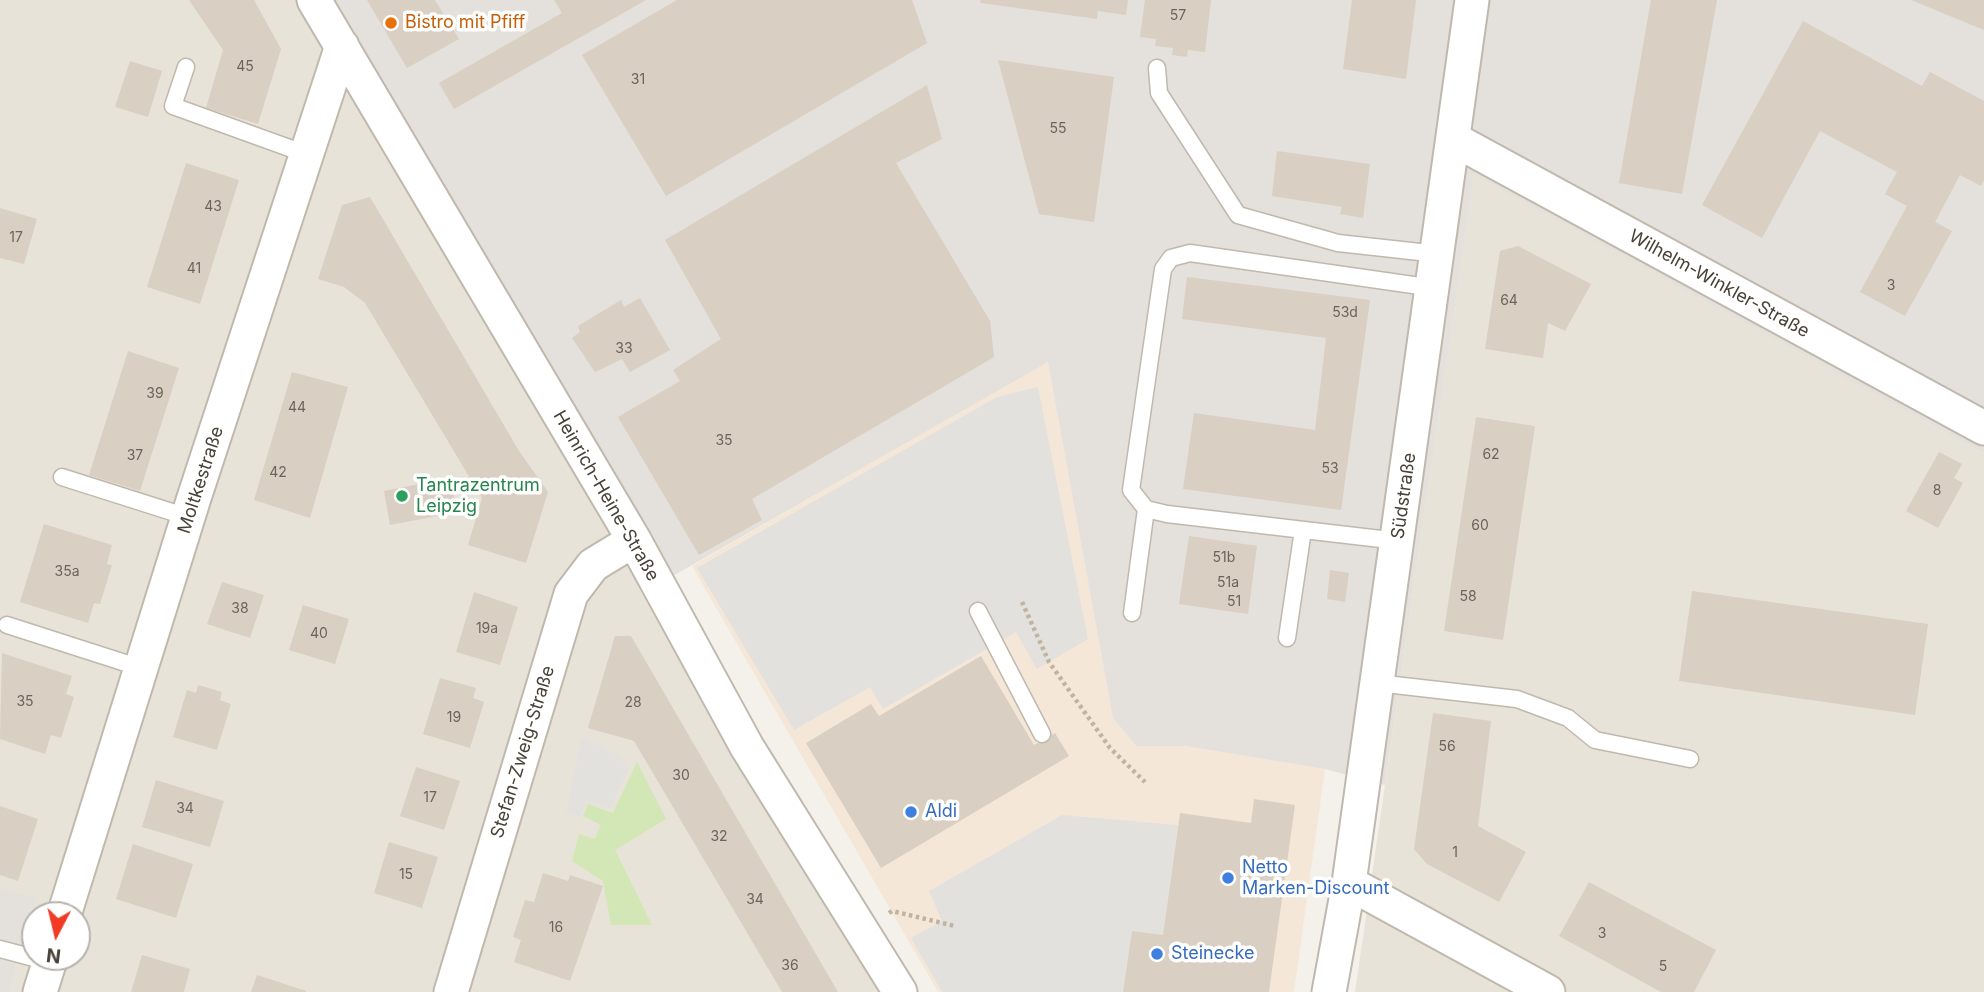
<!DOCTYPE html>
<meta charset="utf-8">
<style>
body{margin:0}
#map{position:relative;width:1984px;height:992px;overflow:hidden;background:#f4f1ea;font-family:Inter,sans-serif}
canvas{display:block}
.north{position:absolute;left:21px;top:901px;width:70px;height:70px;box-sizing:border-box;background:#fff;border:2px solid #b6b3af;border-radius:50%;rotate:187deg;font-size:19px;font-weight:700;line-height:28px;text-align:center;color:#484138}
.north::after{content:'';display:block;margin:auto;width:24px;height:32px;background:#f13b24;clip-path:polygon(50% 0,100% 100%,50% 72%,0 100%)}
</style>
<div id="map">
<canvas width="1984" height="992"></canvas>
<div class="north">N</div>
</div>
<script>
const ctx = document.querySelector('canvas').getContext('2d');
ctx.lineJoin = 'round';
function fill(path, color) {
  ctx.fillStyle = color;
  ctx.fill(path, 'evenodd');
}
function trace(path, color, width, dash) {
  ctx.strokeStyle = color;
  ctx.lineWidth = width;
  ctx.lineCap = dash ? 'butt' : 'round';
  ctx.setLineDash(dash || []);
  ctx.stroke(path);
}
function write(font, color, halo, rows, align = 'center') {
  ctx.font = font + ' Inter,sans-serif';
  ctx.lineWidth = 7;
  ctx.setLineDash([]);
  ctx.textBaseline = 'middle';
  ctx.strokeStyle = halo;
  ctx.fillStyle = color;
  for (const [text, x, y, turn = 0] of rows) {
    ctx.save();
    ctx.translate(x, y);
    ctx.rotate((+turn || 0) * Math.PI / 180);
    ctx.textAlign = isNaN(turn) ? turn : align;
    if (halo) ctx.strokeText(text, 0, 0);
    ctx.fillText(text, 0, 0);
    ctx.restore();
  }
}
const residential = new Path2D(`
 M0,0h293l616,992h-909zM35,915h42v42h-42z
 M1474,173l510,281v538h-629z`);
const commercial = new Path2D(`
 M1048,361l65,357 23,28h49l140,23 -31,223h-356l-246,-426z`);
const industrial = new Path2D(`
 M293,0h1691v454l-510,-280 -89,611 -60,-16 -140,-23h-49l-23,-28 -65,-356 -391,223z
 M0,888l36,10 -28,94h-8z`);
const green = new Path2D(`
 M637,762l29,57 -51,31 37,75h-41l-8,-44 -31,-20 7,-27 16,5 6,-14 -18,-9 5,-12 25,9z`);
const parking = new Path2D(`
 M1038,387l50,252 -51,30 -21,-37 -133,77 -13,-22 -76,43 -97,-162 300,-171z
 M582,738l38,18 8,14 -18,39 -23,-8 -7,15 -14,-5z
 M1062,815l116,10 -15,110 -31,-4 -9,61h-181l-31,-54 31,-17 -13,-30z`);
const building = new Path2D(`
 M189,0h65l27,49 -23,75 -52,-16 17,-58z
 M367,0h68l24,39 -52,29z
 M554,0h92l-192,109 -15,-26 123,-70z
 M677,0h235l15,43 -261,153 -84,-141z
 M980,0h148l-2,15 -28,-4 -1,8 -116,-16z
 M1145,0h66l-6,52 -17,-2 -1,7 -15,-2 1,-7 -18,-2 1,-7 -16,-2z
 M1352,0h64l-10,79 -63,-10z
 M1651,0h66l-35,194 -63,-11z
 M1911,0h73v30z
 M1803,21l119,65 8,-14 54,29v80l-3,5 -21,-11 -25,47 17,9 -47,85 -45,-24 47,-86 -22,-12 12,-22 -77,-41 -58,107 -60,-33z
 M998,60l116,17 -20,145 -55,-8z
 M130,61l32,10 -14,46 -33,-10z
 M927,85l15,54 -46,24 94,158 4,36 -242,142 10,21 -63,35 -81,-138 62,-36 -7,-11 48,-31 -56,-99z
 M1277,151l93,13 -7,54 -23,-4 2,-7 -70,-11z
 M186,163l53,17 -39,124 -53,-17z
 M370,197l149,254 29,41 -22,71 -58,-18 14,-47 -117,-195 -21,-16 -26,-8 24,-74z
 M0,208l37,11 -13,45 -24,-6z
 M1518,246l73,38 -26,47 -17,-8 -5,35 -58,-9 15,-98z
 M1187,277l183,23 -29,210 -158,-21 11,-76 121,17 11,-92 -144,-19z
 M640,298l30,52 -40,22 -8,-13 -27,13 -23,-34 8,-6 -2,-6 43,-26 3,7z
 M128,351l51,17 -39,123 -51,-16z
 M292,372l56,15 -38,131 -56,-18z
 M1476,417l59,9 -32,214 -59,-9z
 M1939,452l23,12 -8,14 9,5 -25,45 -32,-17z
 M449,478l9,34 -68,13 -6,-34z
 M44,524l68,21 -5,19 5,1 -12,39 -6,-1 -6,20 -68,-21z
 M1189,536l68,10 -9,68 -69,-10z
 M1330,570l19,3 -4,29 -18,-3z
 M222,582l42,13 -14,43 -43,-14z
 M1692,591l236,33 -13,91 -236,-34z
 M474,592l44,15 -18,58 -44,-13z
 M303,605l46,14 -14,45 -46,-14z
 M615,636h16l207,356h-56l-148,-251 -46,-13z
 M2,653l70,23 -6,18 8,3 -13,41 -10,-3 -6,19 -45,-15z
 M981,656l53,89 21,-12 14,23 -188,112 -75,-125 65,-39 8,12z
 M440,678l36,10 -3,10 11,4 -14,46 -47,-14z
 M198,685l24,7 -2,8 11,4 -14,46 -44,-13 14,-47 9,3z
 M1433,713l58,8 -13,105 48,26 -27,50 -72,-38 -13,-15z
 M416,767l44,14 -16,49 -44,-14z
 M156,780l68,21 -14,46 -68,-20z
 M1254,799l41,6 -26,187h-146l9,-61 31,4 17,-122 71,10z
 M0,806l38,13 -20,62 -18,-6z
 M389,842l49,15 -16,51 -48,-15z
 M133,844l60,20 -17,54 -60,-19z
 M543,873l25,8 2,-6 33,11 -33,95 -56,-19 7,-22 -8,-3 12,-37 9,2z
 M1589,882l127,68 -22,42h-33l-102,-56z
 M142,955l48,14 -6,23h-53z
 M257,975l49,16v1h-55z`);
const path = new Path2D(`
 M1022,602l27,60 61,86 35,34
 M889,913l3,-2 63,15`);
const service = new Path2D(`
 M186,67l-13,39 133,48
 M1157,68l2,25 79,122 100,28 100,11
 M62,477l126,40
 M1398,541l-231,-27 -21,-5 -15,-19 32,-221 8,-11 19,-5 244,35
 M978,611l64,123
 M1132,613l14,-104
 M7,625l134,43
 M1287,638l16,-108
 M1377,683l140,16 51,19 27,22 95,19
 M0,949l49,13`);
const minor = new Path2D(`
 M314,0l320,540 113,207 153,245
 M1455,140l529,288
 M1349,883l199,109
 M64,915l129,-414 149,-455
 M40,992l11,-35
 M451,992l120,-398 22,-29 41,-25
 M1329,992l20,-109 123,-883`);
const markers = [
 [391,23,7,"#e8710a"],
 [402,496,7,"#2e9e5b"],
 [911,812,7,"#3f7fe0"],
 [1228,878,7,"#3f7fe0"],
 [1157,954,7,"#3f7fe0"]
];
const numberNames = [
 ["57",1178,16],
 ["45",245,67],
 ["31",638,80],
 ["55",1058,129],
 ["43",213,207],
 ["17",16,238],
 ["41",194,269],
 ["3",1891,286],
 ["64",1509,301],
 ["53d",1345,313],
 ["33",624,349],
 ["39",155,394],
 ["44",297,408],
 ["35",724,441],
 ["62",1491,455],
 ["37",135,456],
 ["53",1330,469],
 ["42",278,473],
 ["8",1937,491],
 ["60",1480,526],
 ["51b",1224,558],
 ["35a",67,572],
 ["51a",1228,583],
 ["58",1468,597],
 ["51",1234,602],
 ["38",240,609],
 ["19a",487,629],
 ["40",319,634],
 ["35",25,702],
 ["28",633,703],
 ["19",454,718],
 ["56",1447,747],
 ["30",681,776],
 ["17",430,798],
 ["34",185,809],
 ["32",719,837],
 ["1",1455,853],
 ["15",406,875],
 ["34",755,900],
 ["16",556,928],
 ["3",1602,934],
 ["36",790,966],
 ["5",1663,967]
];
const foodNames = [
 ["Bistro mit Pfiff",405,23]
];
const streetNames = [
 ["Wilhelm-Winkler-Straße",1719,284,29],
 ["Moltkestraße",201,480,-72],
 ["Heinrich-Heine-Straße",606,496,60],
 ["Südstraße",1404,496,-82],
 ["Stefan-Zweig-Straße",523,752,-73]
];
const leisureNames = [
 ["Tantrazentrum",416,486],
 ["Leipzig",416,507]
];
const shopNames = [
 ["Aldi",925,812],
 ["Netto",1242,868],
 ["Marken-Discount",1242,889],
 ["Steinecke",1171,954]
];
fill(residential, '#e8e3d8');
fill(commercial, '#f5e7d7');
fill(industrial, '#e4e0db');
fill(green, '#d2e7b5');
fill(parking, '#e3e1de');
fill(building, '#d9cfc3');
trace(service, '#c0b8ad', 19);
trace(minor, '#c0b8ad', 37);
trace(path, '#c1b39f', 4.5, [3.5, 3.5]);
trace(service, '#fff', 16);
trace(minor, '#fff', 33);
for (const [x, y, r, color] of markers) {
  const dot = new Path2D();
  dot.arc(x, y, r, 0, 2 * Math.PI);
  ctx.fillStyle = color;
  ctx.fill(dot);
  trace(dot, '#fff', 2.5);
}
write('14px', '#6c645b', null, numberNames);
write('18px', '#c56008', '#fff', foodNames, 'left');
write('18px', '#484138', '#fff', streetNames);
write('18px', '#27864d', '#fff', leisureNames, 'left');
write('18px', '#366cbe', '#fff', shopNames, 'left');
</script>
